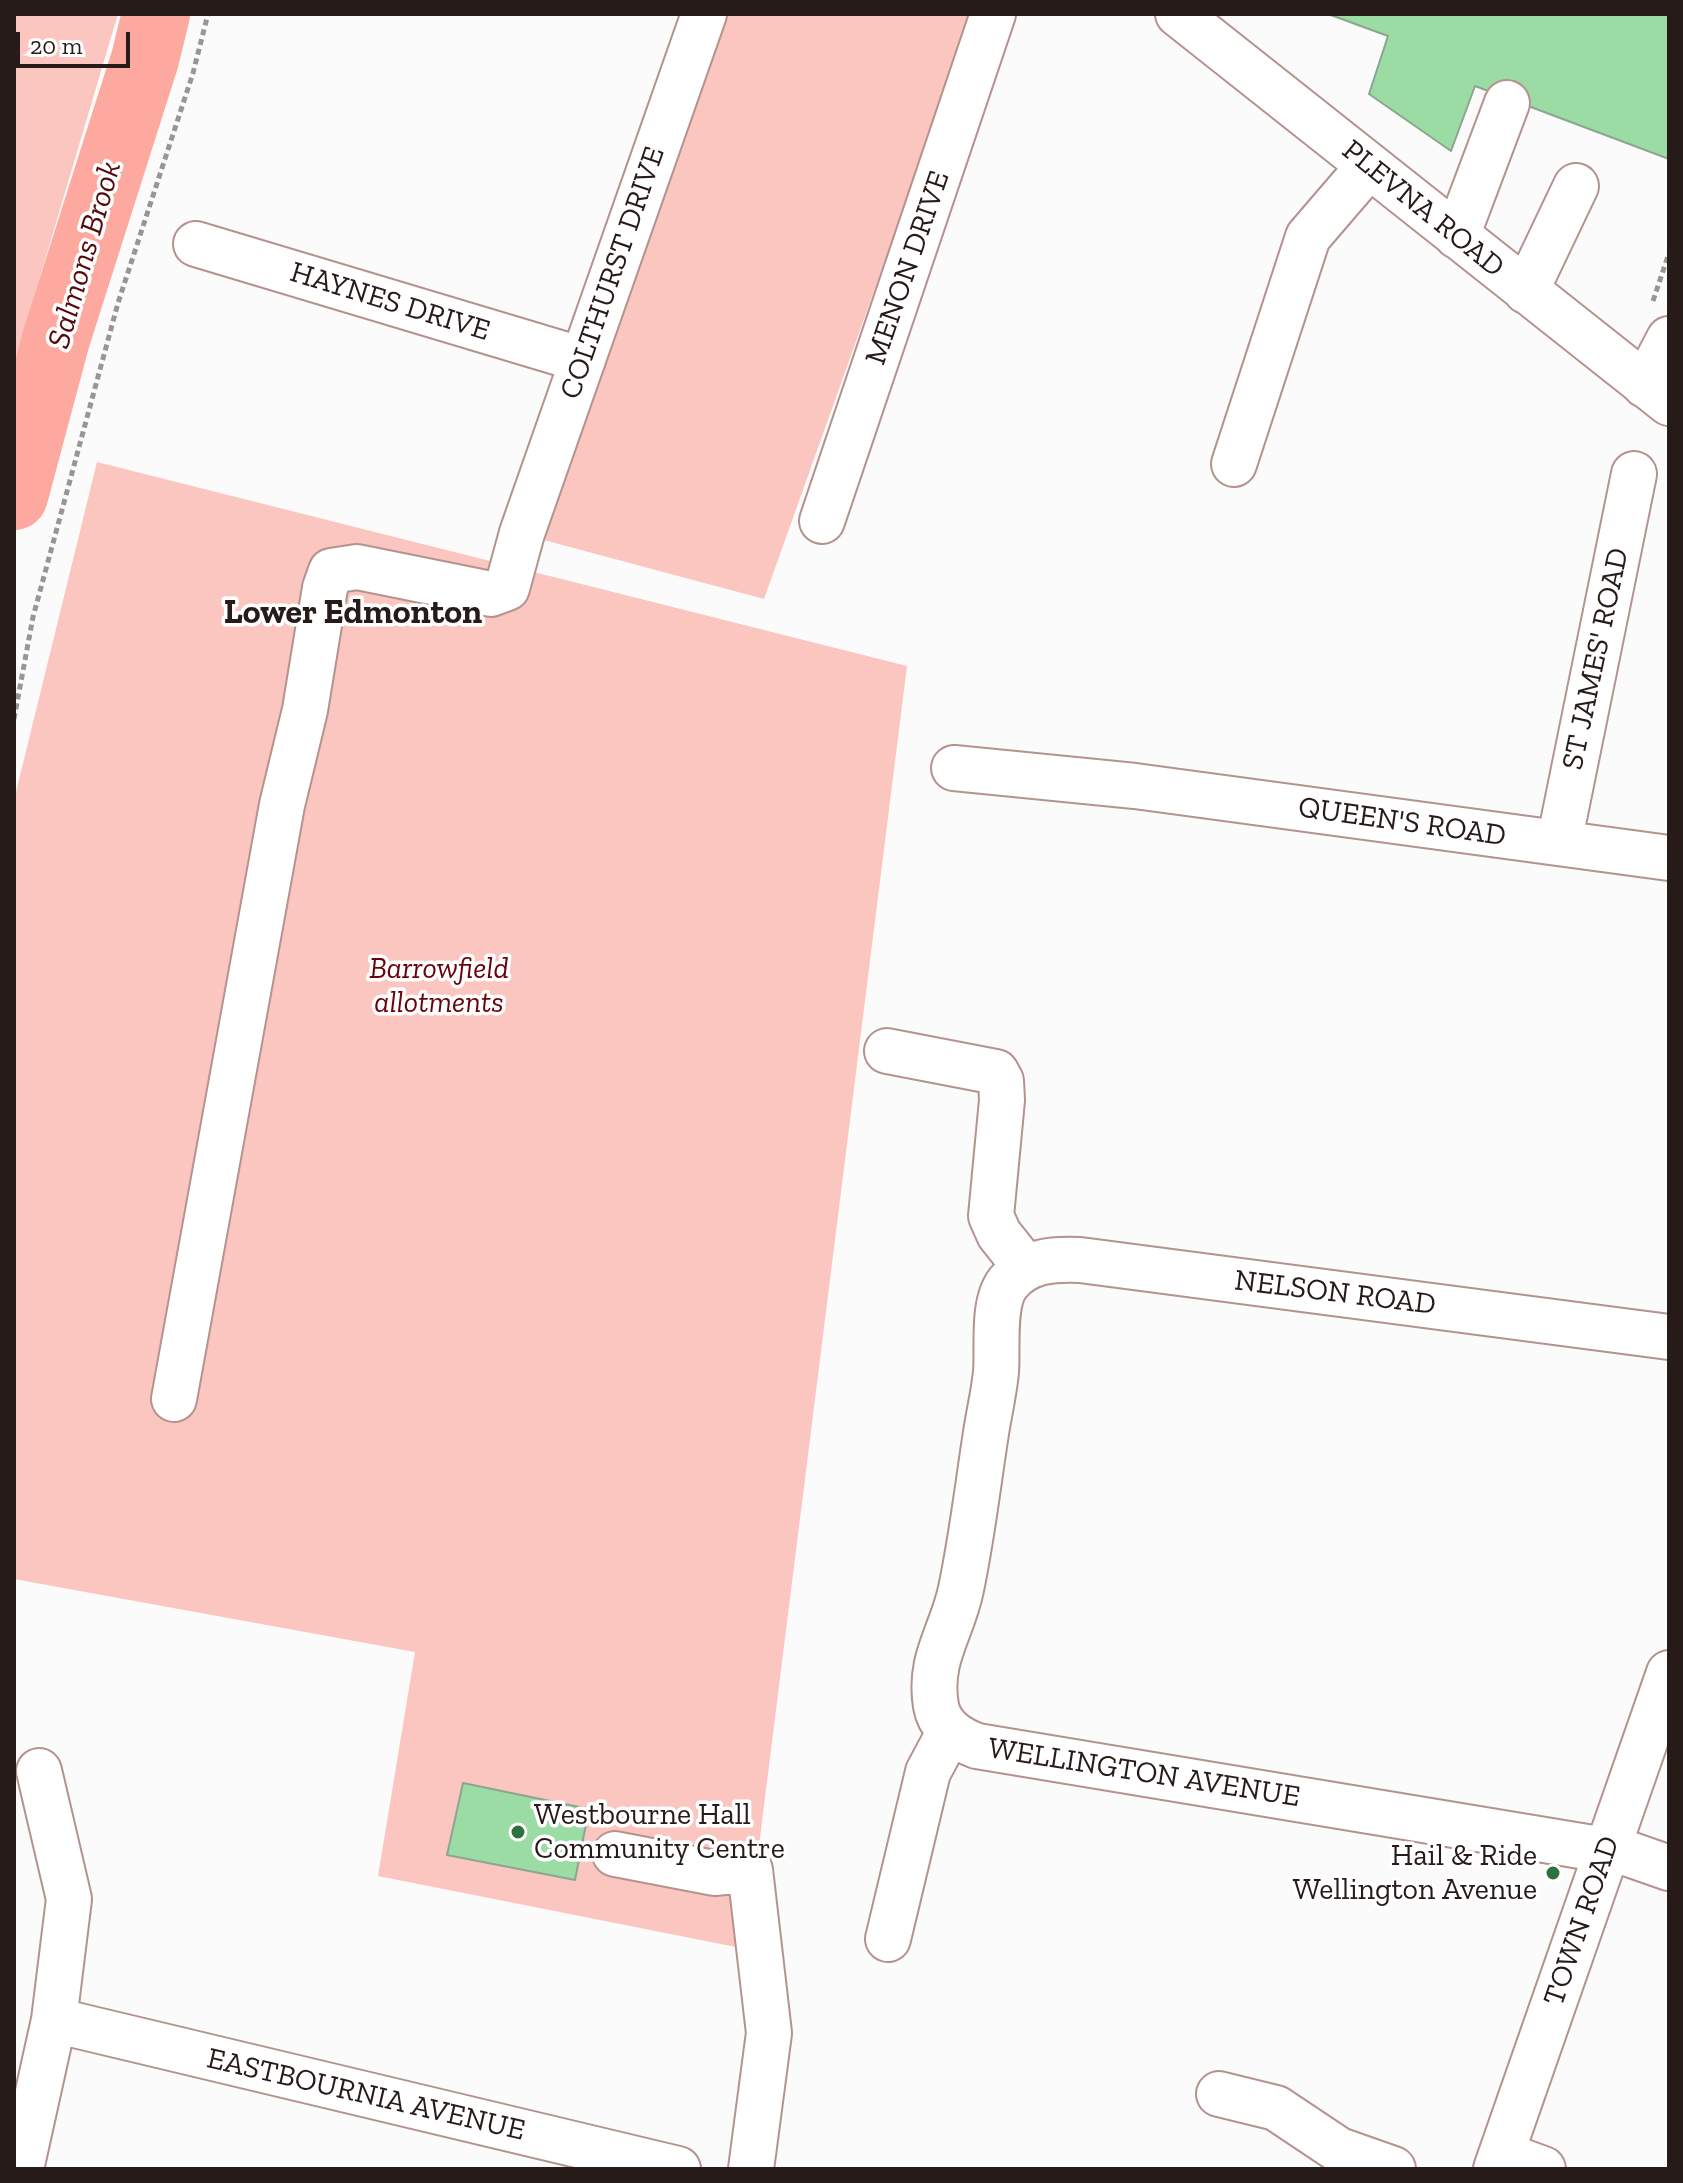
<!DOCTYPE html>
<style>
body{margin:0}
#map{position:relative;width:1683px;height:2183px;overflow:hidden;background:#fbfbfb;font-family:"Zilla Slab",serif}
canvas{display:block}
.frame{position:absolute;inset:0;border:16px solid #271b19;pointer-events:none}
.scale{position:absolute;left:16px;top:32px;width:114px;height:36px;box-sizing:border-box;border:4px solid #271b19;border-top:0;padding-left:10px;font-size:24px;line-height:28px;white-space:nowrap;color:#271b19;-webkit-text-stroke:6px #fff;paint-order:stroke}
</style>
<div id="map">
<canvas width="1683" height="2183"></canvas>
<div class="frame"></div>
<div class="scale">20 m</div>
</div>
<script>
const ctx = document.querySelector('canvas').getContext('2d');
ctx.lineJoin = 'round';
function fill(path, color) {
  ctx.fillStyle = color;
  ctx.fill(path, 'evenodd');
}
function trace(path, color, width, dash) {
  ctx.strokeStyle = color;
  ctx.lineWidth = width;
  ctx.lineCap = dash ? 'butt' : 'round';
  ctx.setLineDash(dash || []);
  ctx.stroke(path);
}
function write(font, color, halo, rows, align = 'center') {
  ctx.font = font + ' "Zilla Slab",serif';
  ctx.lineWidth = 7;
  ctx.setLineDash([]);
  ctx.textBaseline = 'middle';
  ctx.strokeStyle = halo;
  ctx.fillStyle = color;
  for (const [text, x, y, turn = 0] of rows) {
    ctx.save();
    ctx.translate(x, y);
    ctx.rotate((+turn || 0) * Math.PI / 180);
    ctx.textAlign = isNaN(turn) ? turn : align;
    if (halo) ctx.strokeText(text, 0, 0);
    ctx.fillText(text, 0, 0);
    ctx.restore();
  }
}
const green = new Path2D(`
 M14,14h104l-104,350z
 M726,14h247l-209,585 -224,-60z
 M97,462l810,204 -161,1283 -368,-73 37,-224 -401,-73v-779z`);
const river = new Path2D(`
 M14,496l42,-157 89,-280 11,-45`);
const building = new Path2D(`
 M1328,14h341v145l-194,-73 -24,65 -82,-57 19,-58z
 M463,1783l126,26 -14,71 -128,-25z`);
const path = new Path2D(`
 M1653,301l16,-48
 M14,719l19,-102 85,-314 75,-230 15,-59`);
const minor = new Path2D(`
 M1178,14l491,389
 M1457,236l50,-133
 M196,244l387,116
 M1526,291l50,-105
 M1645,385l24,-46
 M1234,464l74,-227 61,-71
 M822,521l171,-507
 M954,768l181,18 534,72
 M1559,843l75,-369
 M887,1051l109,21 5,9 1,19 -11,116 8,18 27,34
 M1669,1337l-589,-77c-27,-1 -53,0 -72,23 -16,20 -10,65 -12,89 -2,21 -7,41 -10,61 -8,51 -14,104 -25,156 -9,44 -33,69 -25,117 4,22 22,33 41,40l652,108 40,14
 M174,1399l108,-594 23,-95 20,-122 6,-17 26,-4 134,27 16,-6 15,-55 182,-519
 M615,1854l99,19 36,-3 19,163 -18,136
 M888,1939l40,-167 22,-41
 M54,2020l624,149
 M1219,2094l57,14 63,42 54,19
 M1502,2154l41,15
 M21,2169l33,-149 15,-121 -30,-128
 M1496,2169l173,-496`);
const markers = [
 [518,1832,8,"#2d723e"],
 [1553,1873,8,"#2d723e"]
];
const streetNames = [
 ["PLEVNA ROAD",1423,209,39],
 ["MENON DRIVE",908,268,-71],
 ["COLTHURST DRIVE",613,273,-71],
 ["HAYNES DRIVE",390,302,17],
 ["ST JAMES' ROAD",1596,659,-78],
 ["QUEEN'S ROAD",1402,822,8],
 ["NELSON ROAD",1335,1293,7],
 ["WELLINGTON AVENUE",1144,1773,9],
 ["TOWN ROAD",1582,1921,-71],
 ["EASTBOURNIA AVENUE",366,2095,13]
];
const parkNames = [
 ["Barrowfield",439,969],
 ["allotments",439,1003]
];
const poiNames = [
 ["Westbourne Hall",534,1815],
 ["Community Centre",534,1849],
 ["Hail & Ride",1537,1856,"right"],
 ["Wellington Avenue",1537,1890,"right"]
];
const waterNames = [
 ["Salmons Brook",85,255,-74]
];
const quarterNames = [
 ["Lower Edmonton",353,613]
];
fill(green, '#fbc6bf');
trace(river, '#fea9a0', 68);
fill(building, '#9adca4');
trace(building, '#8da590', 2);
trace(minor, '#b4938f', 48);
trace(path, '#9a9594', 5, [6, 4]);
trace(minor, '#fff', 44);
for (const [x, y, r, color] of markers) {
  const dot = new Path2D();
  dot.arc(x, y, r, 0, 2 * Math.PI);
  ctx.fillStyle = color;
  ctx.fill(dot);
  trace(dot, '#fff', 3);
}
write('30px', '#271b19', '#fff', streetNames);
write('italic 30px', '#6a020a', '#fff', parkNames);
write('30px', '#271b19', '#fff', poiNames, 'left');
write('italic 32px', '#54090b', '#fff', waterNames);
write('bold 34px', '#271b19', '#fff', quarterNames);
</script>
